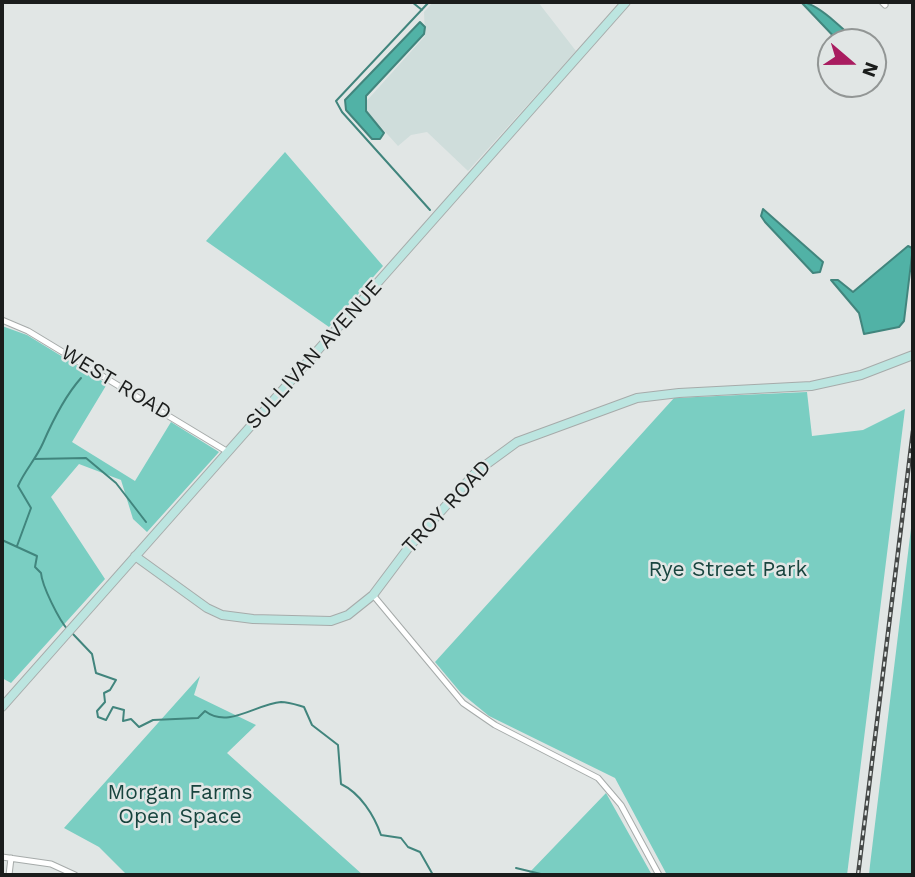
<!DOCTYPE html>
<style>
body{margin:0}
#map{position:relative;width:915px;height:877px;overflow:hidden;background:#e1e6e5;font-family:"Work Sans",sans-serif}
canvas{display:block}
.frame{position:absolute;inset:0;border:4px solid #1b1d1c;pointer-events:none}
.north{position:absolute;left:817px;top:28px;width:70px;height:70px;box-sizing:border-box;background:#e1e6e5;border:2px solid #929695;border-radius:50%;rotate:110deg;font-size:19px;font-weight:700;line-height:28px;text-align:center;color:#1b1d1c}
.north::after{content:'';display:block;margin:auto;width:24px;height:32px;background:#a91d60;clip-path:polygon(50% 0,100% 100%,50% 72%,0 100%)}
</style>
<div id="map">
<canvas width="915" height="877"></canvas>
<div class="frame"></div>
<div class="north">N</div>
</div>
<script>
const ctx = document.querySelector('canvas').getContext('2d');
ctx.lineJoin = 'round';
function fill(path, color) {
  ctx.fillStyle = color;
  ctx.fill(path, 'evenodd');
}
function trace(path, color, width, dash) {
  ctx.strokeStyle = color;
  ctx.lineWidth = width;
  ctx.lineCap = dash ? 'butt' : 'round';
  ctx.setLineDash(dash || []);
  ctx.stroke(path);
}
function write(font, color, halo, rows, align = 'center') {
  ctx.font = font + ' "Work Sans",sans-serif';
  ctx.lineWidth = 5;
  ctx.setLineDash([]);
  ctx.textBaseline = 'middle';
  ctx.strokeStyle = halo;
  ctx.fillStyle = color;
  for (const [text, x, y, turn = 0] of rows) {
    ctx.save();
    ctx.translate(x, y);
    ctx.rotate((+turn || 0) * Math.PI / 180);
    ctx.textAlign = isNaN(turn) ? turn : align;
    if (halo) ctx.strokeText(text, 0, 0);
    ctx.fillText(text, 0, 0);
    ctx.restore();
  }
}
const built = new Path2D(`
 M433,2h105l38,49 -108,120 -41,-39 -16,3 -13,11 -36,-40 63,-70 -1,-24z`);
const green = new Path2D(`
 M285,152l98,114 -54,61 -123,-86z
 M2,326l25,9 80,49 -35,58 63,39 36,-59 48,30 -72,80 -14,-13 -12,-39 -42,-16 -28,33 54,82 -94,104 -9,-5z
 M807,392l5,44 51,-6 42,-21 -58,466h-180l-52,-97 -126,-62 -28,-23 -26,-31 239,-264z
 M913,512v363h-44l1,-10z
 M200,676l-6,19 62,30 -29,28 136,122h-236l-28,-28 -35,-19z
 M606,793l46,82 -123,-2z`);
const water = new Path2D(`
 M801,2c15,0 44,28 55,40h-17z
 M420,22l5,5 -1,7 -58,62v15l18,22 -4,6h-8l-26,-29 -1,-10z
 M763,209l60,53 -3,10 -7,1 -48,-51 -4,-6z
 M908,246l4,2v7l-8,66 -5,6 -35,7 -5,-21 -28,-33h7l15,12z`);
const stream = new Path2D(`
 M412,2l10,8
 M429,2l-93,99 6,11 88,98
 M34,459l52,-1 30,25 30,39
 M2,540l35,16 -2,11 6,6c1,13 18,47 27,57
 M17,546l14,-38 -13,-22c7,-16 18,-27 25,-43 10,-23 22,-47 38,-65
 M72,633l20,21 4,19 20,7 -6,10 -6,3 1,9 -8,9 1,6 8,3 7,-13 11,3 -1,11 8,-2 8,8 14,-7 45,-2 7,-7c23,18 51,-7 76,-9 8,0 16,3 23,5l8,18 26,20 3,39c19,9 33,31 40,51l20,3 7,9 12,5 13,23
 M516,868l29,7`);
const street = new Path2D(`
 M882,2l3,3
 M2,320l26,11 200,121
 M373,595l90,108 32,22 103,53 23,27 38,70
 M2,857l49,7 24,11
 M9,875l2,-17`);
const secondary = new Path2D(`
 M135,556l72,52 15,7 31,4 78,2 17,-6 25,-20 36,-48 67,-75 41,-30 120,-44 42,-5 132,-7 50,-11 52,-20
 M2,707l624,-705`);
const rail = new Path2D(`
 M858,875l55,-444`);
const streetNames = [
 ["SULLIVAN AVENUE",314,355,-48],
 ["WEST ROAD",116,383,31],
 ["TROY ROAD",447,507,-47]
];
const parkNames = [
 ["Rye Street Park",728,570],
 ["Morgan Farms",180,793],
 ["Open Space",180,817]
];
fill(built, '#cfdddb');
fill(green, '#7acec2');
fill(water, '#51b2a6');
trace(water, '#41857d', 2);
trace(stream, '#41857d', 2);
trace(street, '#a6abaa', 7);
trace(secondary, '#a6abaa', 10);
trace(street, '#fff', 5);
trace(secondary, '#bce5e0', 8);
trace(rail, '#444746', 4.5);
trace(rail, '#e1e6e5', 2, [5]);
write('21px', '#1b1d1c', '#e1e6e5', streetNames);
write('21px', '#18443e', '#e1e6e5', parkNames);
</script>
